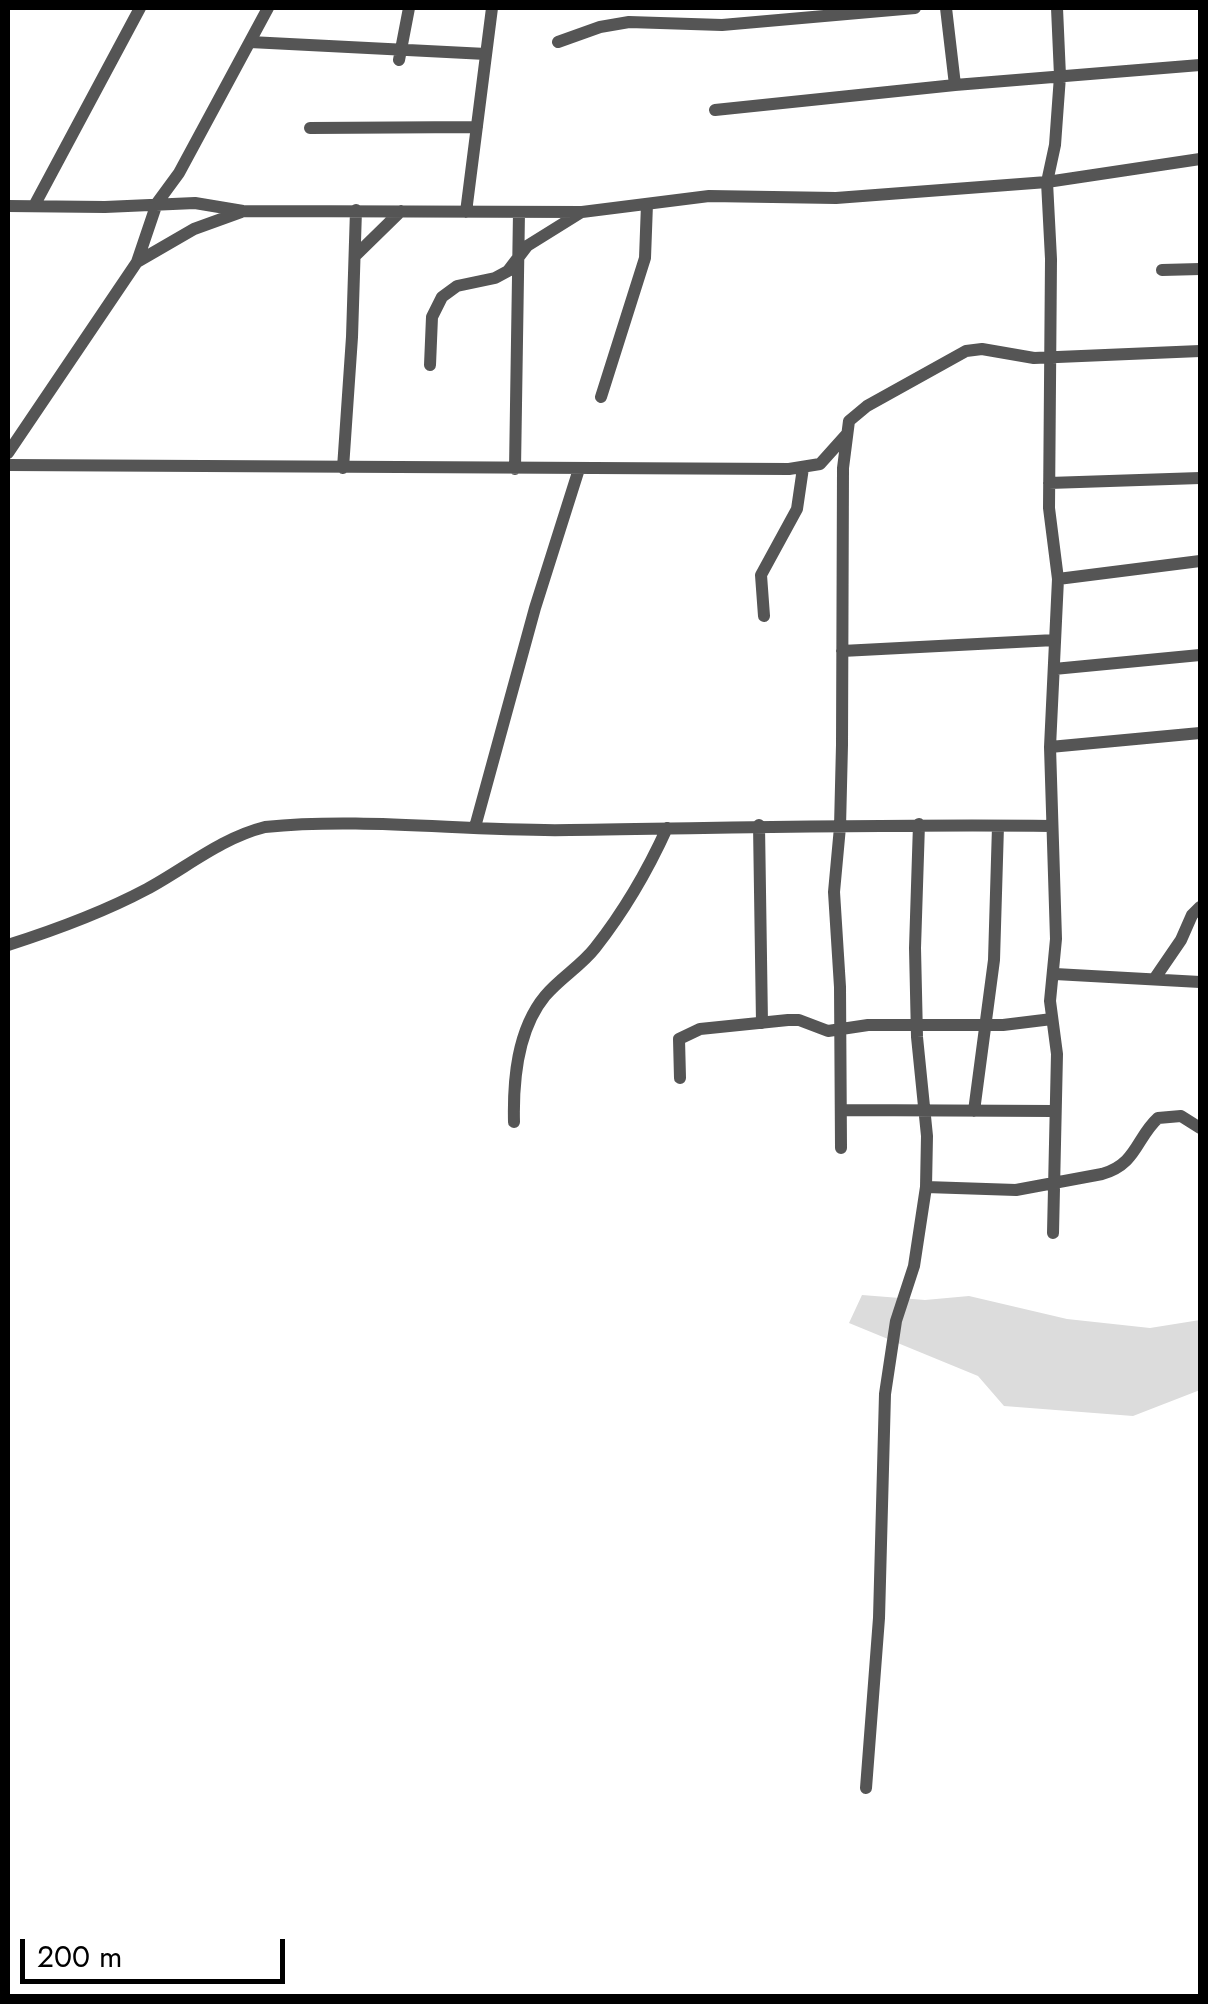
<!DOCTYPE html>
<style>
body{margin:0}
#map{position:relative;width:1208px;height:2004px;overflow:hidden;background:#fff;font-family:Jost,sans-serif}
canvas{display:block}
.frame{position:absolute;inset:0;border:10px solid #000;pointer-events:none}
.scale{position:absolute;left:20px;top:1939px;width:265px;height:45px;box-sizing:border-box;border:5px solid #000;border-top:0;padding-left:12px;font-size:30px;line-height:35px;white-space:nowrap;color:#000;-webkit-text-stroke:8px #fff;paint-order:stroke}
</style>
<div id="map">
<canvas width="1208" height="2004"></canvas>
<div class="frame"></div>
<div class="scale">200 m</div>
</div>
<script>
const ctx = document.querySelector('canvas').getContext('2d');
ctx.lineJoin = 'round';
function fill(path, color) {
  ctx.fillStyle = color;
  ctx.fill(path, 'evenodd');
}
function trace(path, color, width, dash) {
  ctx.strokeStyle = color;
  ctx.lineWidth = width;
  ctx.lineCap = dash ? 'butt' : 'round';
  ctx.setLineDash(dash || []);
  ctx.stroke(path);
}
const green = new Path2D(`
 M862,1295l63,5 44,-4 98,23 83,9 50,-8v70l-67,26 -129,-10 -26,-30 -129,-53z`);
const minor = new Path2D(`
 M946,8l9,77 245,-20
 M1057,8l3,68 -5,69 -8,37 4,77 -2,249 9,71 -8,168 150,-14
 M250,42l236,12
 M558,42l42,-15 29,-5 93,3 193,-17
 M399,60l10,-52
 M715,110l240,-25
 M310,128l167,-1
 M8,206l97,1 90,-4 48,8 339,1 127,-16 127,2 211,-16 153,-23
 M34,206l106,-198
 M466,212l26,-204
 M355,256l46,-45
 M137,262l20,-59 22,-30 89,-165
 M1162,270l38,-1
 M430,365l2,-48 10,-20 15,-11 38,-8 13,-7 19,-25 53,-33
 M601,397l44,-139 2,-54
 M8,453l129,-191 57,-33 47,-17
 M8,465l781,4 31,-5 26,-29
 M343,468l9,-131 4,-127
 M515,469l4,-257
 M1049,483l151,-5
 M1058,579l142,-18
 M764,616l-3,-41 36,-66 6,-41
 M842,651l213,-11
 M1054,669l146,-14
 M1050,747l6,192 -6,62 7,53 -4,179
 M759,825l3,198
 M475,827l60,-219 44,-139
 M8,945c47,-15 94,-32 139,-56 39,-21 74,-51 118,-62 101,-10 204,5 305,3 160,-2 320,-6 481,-4
 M1055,974l145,8
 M1155,978l26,-38 11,-25 8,-8
 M680,1078l-1,-39 21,-10 88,-9h11l29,11 40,-6h135l49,-6
 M841,1110l213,1
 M974,1111l20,-151 4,-134
 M514,1122c-1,-42 3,-92 31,-126 15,-18 36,-30 50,-48 30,-38 52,-76 72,-120
 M841,1148l-1,-161 -6,-95 6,-65 2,-82 1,-277 6,-47 18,-15 99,-55 16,-2 52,9 166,-7
 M926,1187l90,3 86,-16c35,-10 34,-36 56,-56l23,-2 19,12
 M866,1788l13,-170 6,-224 11,-73 18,-55 12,-79 1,-51 -10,-99 -2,-89 4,-124`);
fill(green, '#dcdcdc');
trace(minor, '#555', 12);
</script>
